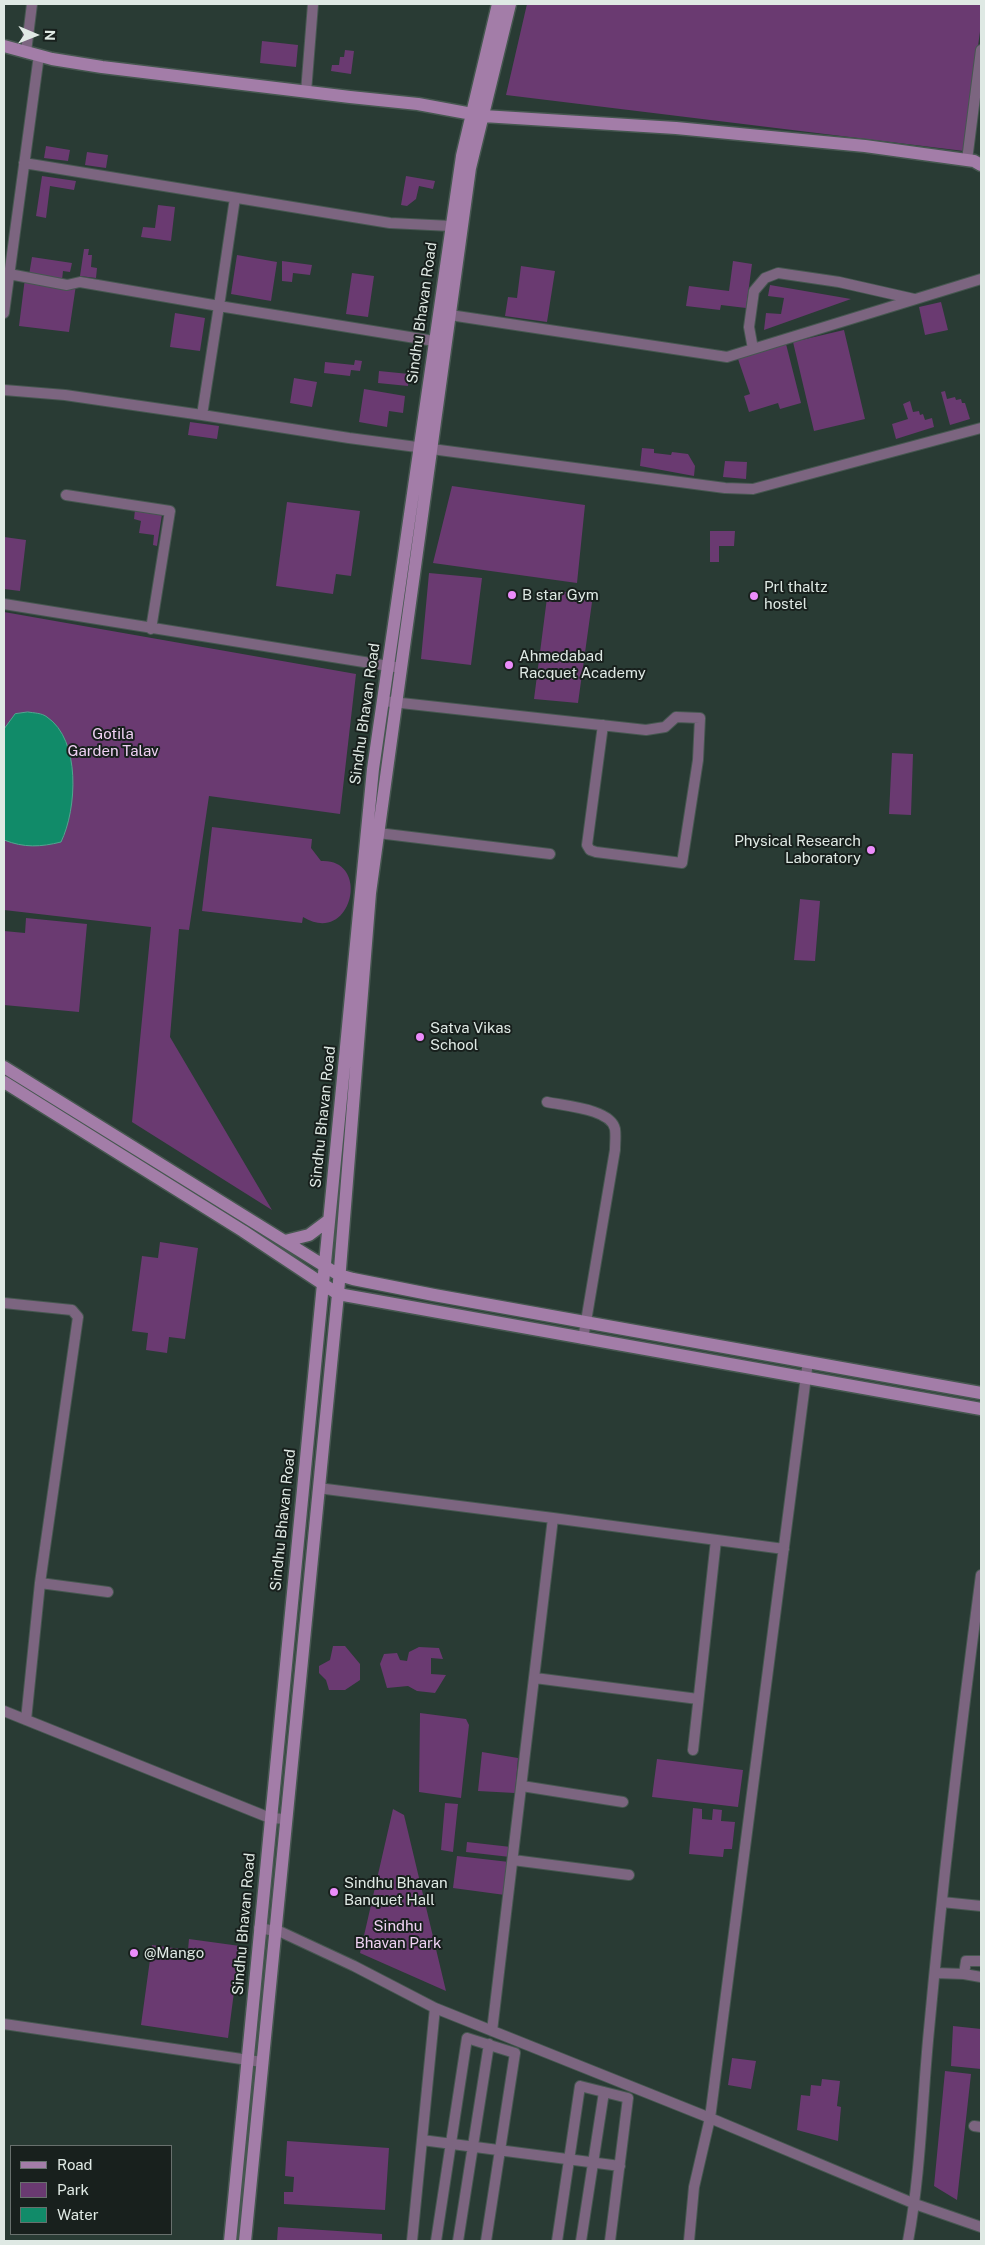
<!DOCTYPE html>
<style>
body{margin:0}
#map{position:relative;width:985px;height:2245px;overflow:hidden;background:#293b34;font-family:"Public Sans",sans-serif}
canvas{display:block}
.frame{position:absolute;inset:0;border:5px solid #dfe9e4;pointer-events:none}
.legend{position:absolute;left:10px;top:2145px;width:162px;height:90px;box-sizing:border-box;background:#18201d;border:1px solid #68706d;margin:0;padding:6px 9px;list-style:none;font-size:15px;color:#dfe9e4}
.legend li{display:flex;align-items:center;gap:10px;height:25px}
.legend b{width:25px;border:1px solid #68706d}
.north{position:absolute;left:10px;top:10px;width:50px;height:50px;-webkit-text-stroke:4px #18201d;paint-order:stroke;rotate:91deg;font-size:14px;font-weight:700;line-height:20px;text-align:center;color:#dfe9e4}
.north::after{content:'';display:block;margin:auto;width:18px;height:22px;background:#dfe9e4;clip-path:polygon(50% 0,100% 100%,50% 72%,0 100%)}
</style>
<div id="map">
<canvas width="985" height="2245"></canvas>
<div class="frame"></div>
<ul class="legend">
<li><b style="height:6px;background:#a37da8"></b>Road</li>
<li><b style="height:14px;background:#6a3a71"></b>Park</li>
<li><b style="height:14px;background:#118b69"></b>Water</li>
</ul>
<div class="north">N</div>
</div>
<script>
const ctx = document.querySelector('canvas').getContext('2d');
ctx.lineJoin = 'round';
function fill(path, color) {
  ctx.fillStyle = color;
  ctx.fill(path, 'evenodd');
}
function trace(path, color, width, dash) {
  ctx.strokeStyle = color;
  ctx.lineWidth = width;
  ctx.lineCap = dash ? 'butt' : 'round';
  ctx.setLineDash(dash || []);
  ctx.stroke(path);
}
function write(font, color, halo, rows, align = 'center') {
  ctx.font = font + ' "Public Sans",sans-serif';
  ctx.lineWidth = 4;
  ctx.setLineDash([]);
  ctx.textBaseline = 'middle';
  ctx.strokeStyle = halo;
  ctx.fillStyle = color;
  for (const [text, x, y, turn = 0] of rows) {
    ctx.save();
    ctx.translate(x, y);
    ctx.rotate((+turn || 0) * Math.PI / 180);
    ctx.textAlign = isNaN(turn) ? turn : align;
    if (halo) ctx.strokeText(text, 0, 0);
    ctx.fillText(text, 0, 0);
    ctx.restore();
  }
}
const green = new Path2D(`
 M527,4l454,1v19l-17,127 -458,-56z
 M262,41l36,4 -2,22 -36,-4z
 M345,50l9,1 -3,23 -20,-3 1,-6h7l1,-8h4z
 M46,146l24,4 -2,11 -24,-3z
 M87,152l21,3 -2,13 -21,-3z
 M42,176l34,5 -2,9 -24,-4 -4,32 -10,-2z
 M406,176l29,5 -2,8 -14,-3 -3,13 -9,7 -6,-1z
 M158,205l17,2 -4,34 -30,-4 2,-10 12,1z
 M84,249h5l-1,6h4l-1,12 6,1 -1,10 -16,-2z
 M237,255l40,7 -6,39 -40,-7z
 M32,257l40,6 -2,9 -7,-1 -1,9 -33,-5z
 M282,261l30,4 -2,10 -17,-2 -1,9 -10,-1z
 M733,261l19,3 -6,44 -25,-3 -1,5 -34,-4 3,-20 40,5z
 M521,266l34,5 -8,51 -42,-6 3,-19 9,1z
 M352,273l22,3 -6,41 -22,-3z
 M25,278l51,7 -7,47 -50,-6z
 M770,285l81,14 -87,31 2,-17 15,1 3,-16 -16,-2z
 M941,302l7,28 -23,5 -6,-28z
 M175,313l30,5 -5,33 -30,-4z
 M844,330l21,89 -51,12 -21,-89z
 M786,344l15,59 -21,6 -2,-6 -29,9 -5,-16 6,-2 -12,-35z
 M355,360l7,1 -2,10 -9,-1 -1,6 -26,-3 1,-11 29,3z
 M379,371l30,3 -1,12 -30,-3z
 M294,378l23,4 -5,25 -22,-4z
 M364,389l41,7 -2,17 -14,-2 -2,16 -28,-5z
 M945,391l2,8 8,-2 1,3 5,-1 1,4h3l5,16 -20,6 -9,-33z
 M910,401l3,11 6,-1 1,4 3,-1 2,6 7,-2 2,9 -38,12 -4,-15 16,-5 -5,-15z
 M190,422l29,4 -2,13 -29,-4z
 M642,448l12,1v4l17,2 1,-3 16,2 7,12 -1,10 -54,-10z
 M725,461l22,1 -1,17 -23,-2z
 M452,486l133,19 -8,78 -144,-20z
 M287,502l73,9 -9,65 -15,-2 -3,20 -57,-8z
 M135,510l27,4 -5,32 -4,-1 1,-10 -15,-2 2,-12 -7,-2z
 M710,531h25l-1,15h-15v16h-9z
 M4,537l22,3 -6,51 -16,-2z
 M429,573l53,5 -11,87 -50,-6z
 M548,590l45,5 -15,108 -44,-4z
 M4,612l352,62 -16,140 -131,-18 -20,134 -10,-1 -9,108 102,173 -140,-88 19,-195 -147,-17z
 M892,753l21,1 -2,61 -22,-1z
 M212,827l100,12 -1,9 10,13c51,-3 31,86 -18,56l-1,6 -100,-12z
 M800,899l20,2 -5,60 -21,-1z
 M26,918l61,6 -8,88 -75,-7v-74l21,2z
 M160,1242l38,6 -13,91 -16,-2 -2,16 -21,-3 2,-17 -16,-2 10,-75 16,2z
 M333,1646h12l15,18v16l-15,10h-16l-3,-10 -7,-7v-7l11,-6z
 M419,1647l20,1 4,11 -12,-1v16l15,1 -11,18 -18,-2 -9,-5 -21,2 -7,-24 4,-10 13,-1 3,7 7,1 2,-9z
 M420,1713l46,6 3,6 -8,73 -42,-6z
 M482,1752l36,6 -3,35 -37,-2z
 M657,1759l86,11 -5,37 -86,-10z
 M445,1803l13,1 -5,48 -12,-2z
 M693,1808l9,1v10l10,1 1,-11 9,1 -1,11 14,1 -3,27h-8l-1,8 -34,-3z
 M393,1809l11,6 42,176 -86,-38z
 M467,1842l44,5 -1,10 -44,-5z
 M457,1856l52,6 -4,33 -52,-7z
 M189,1939l51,7 -12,92 -87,-13 11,-80 36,5z
 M953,2026l28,3v40l-30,-3z
 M732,2058l24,3 -5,28 -23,-4z
 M945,2071l26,3 -14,126 -23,-14z
 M822,2079l18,2 -3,25 4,1 -3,34 -41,-11 4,-35 9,1 1,-11 10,1z
 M287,2141l102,7 -4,62 -101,-6v-12h9l1,-15 -9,-1z
 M278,2227l104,7v7h-105z`);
const water = new Path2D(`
 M28,712c6,1 14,1 19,5 34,23 30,92 14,125 -20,5 -37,6 -57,-2v-111l11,-15z`);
const street = new Path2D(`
 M26,52l6,-48
 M306,92l7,-88
 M967,160l14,-110
 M24,163l366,60 61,3
 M9,274l58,11 13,-3 139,24 16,-108
 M4,313l35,-258
 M450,315l277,42 254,-78
 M434,341l-215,-35 -17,109 147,23 376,50 28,1 228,-61
 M753,349l-4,-22 5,-36 11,-13 13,-5 61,9 75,17
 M4,390l61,5 137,20
 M66,495l104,16 -19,118
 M4,604l391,63
 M383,701l263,29 19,-3 11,-10 24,1 -2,42 -16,103 -86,-11 -6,-2 -3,-5 16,-120
 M378,833l172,21
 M547,1102c18,4 64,7 68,27 1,7 0,14 0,21l-32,189
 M4,1303l68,7 6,7 -38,266 -14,137
 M318,1488l235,30 -61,513
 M553,1518l231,31
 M40,1583l68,9
 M535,1678l163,21
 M4,1711l266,107 16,1
 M693,1750l23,-210
 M522,1786l101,16
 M513,1860l116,15
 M942,1902l39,4
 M259,1928l22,4 73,34 81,42 275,110 205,86 66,23
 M981,1961h-15l-2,13 17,3
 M935,1973l29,1
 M4,2024l258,38
 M974,2126l7,1
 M422,2140l198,26
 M412,2241l23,-233
 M436,2241l31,-203 48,15 -29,188
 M458,2241l31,-197
 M557,2241l23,-155 48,12 -18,143
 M581,2241l23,-149
 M689,2241l5,-54 16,-69 98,-757
 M908,2241c13,-69 14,-141 21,-211 14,-152 32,-304 52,-455`);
const secondary = new Path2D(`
 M4,46l48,13 50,8 248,30 68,7 65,12 193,12 189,18 109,15 7,4
 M4,1067l335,208 14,4 81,16 547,98
 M4,1082l239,149 95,63 643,115
 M285,1241l24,-6 20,-15
 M230,2241l143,-1472 89,-613 36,-152
 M245,2241l93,-947 32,-401 100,-725 40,-164`);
const markers = [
 [512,595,5,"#ec8cfb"],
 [754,596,5,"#ec8cfb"],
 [509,665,5,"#ec8cfb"],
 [871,850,5,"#ec8cfb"],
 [420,1037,5,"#ec8cfb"],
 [334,1892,5,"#ec8cfb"],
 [134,1953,5,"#ec8cfb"]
];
const streetNames = [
 ["Sindhu Bhavan Road",422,313,-82],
 ["Sindhu Bhavan Road",365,714,-82],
 ["Sindhu Bhavan Road",323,1117,-84],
 ["Sindhu Bhavan Road",283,1520,-84],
 ["Sindhu Bhavan Road",244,1924,-85]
];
const poiNames = [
 ["Prl thaltz",764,587],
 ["hostel",764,604],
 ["B star Gym",522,595],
 ["Ahmedabad",519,656],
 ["Racquet Academy",519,673],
 ["Physical Research",861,841,"right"],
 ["Laboratory",861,858,"right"],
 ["Satva Vikas",430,1028],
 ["School",430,1045],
 ["Sindhu Bhavan",344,1883],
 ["Banquet Hall",344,1900],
 ["@Mango",144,1953]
];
const parkNames = [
 ["Gotila",113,734],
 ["Garden Talav",113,751],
 ["Sindhu",398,1926],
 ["Bhavan Park",398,1943]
];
fill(green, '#6a3a71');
fill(water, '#118b69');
trace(water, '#4fa78e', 1);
trace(street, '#465750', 12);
trace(secondary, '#465750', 15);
trace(street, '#7c6580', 10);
trace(secondary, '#a37da8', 12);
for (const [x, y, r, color] of markers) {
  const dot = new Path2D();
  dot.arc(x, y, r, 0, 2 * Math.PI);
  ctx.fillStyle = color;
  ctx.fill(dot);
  trace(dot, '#18201d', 2);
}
write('15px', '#dfe9e4', '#18201d', streetNames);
write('15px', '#dfe9e4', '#18201d', poiNames, 'left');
write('15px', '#f0d2f4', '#18201d', parkNames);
</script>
